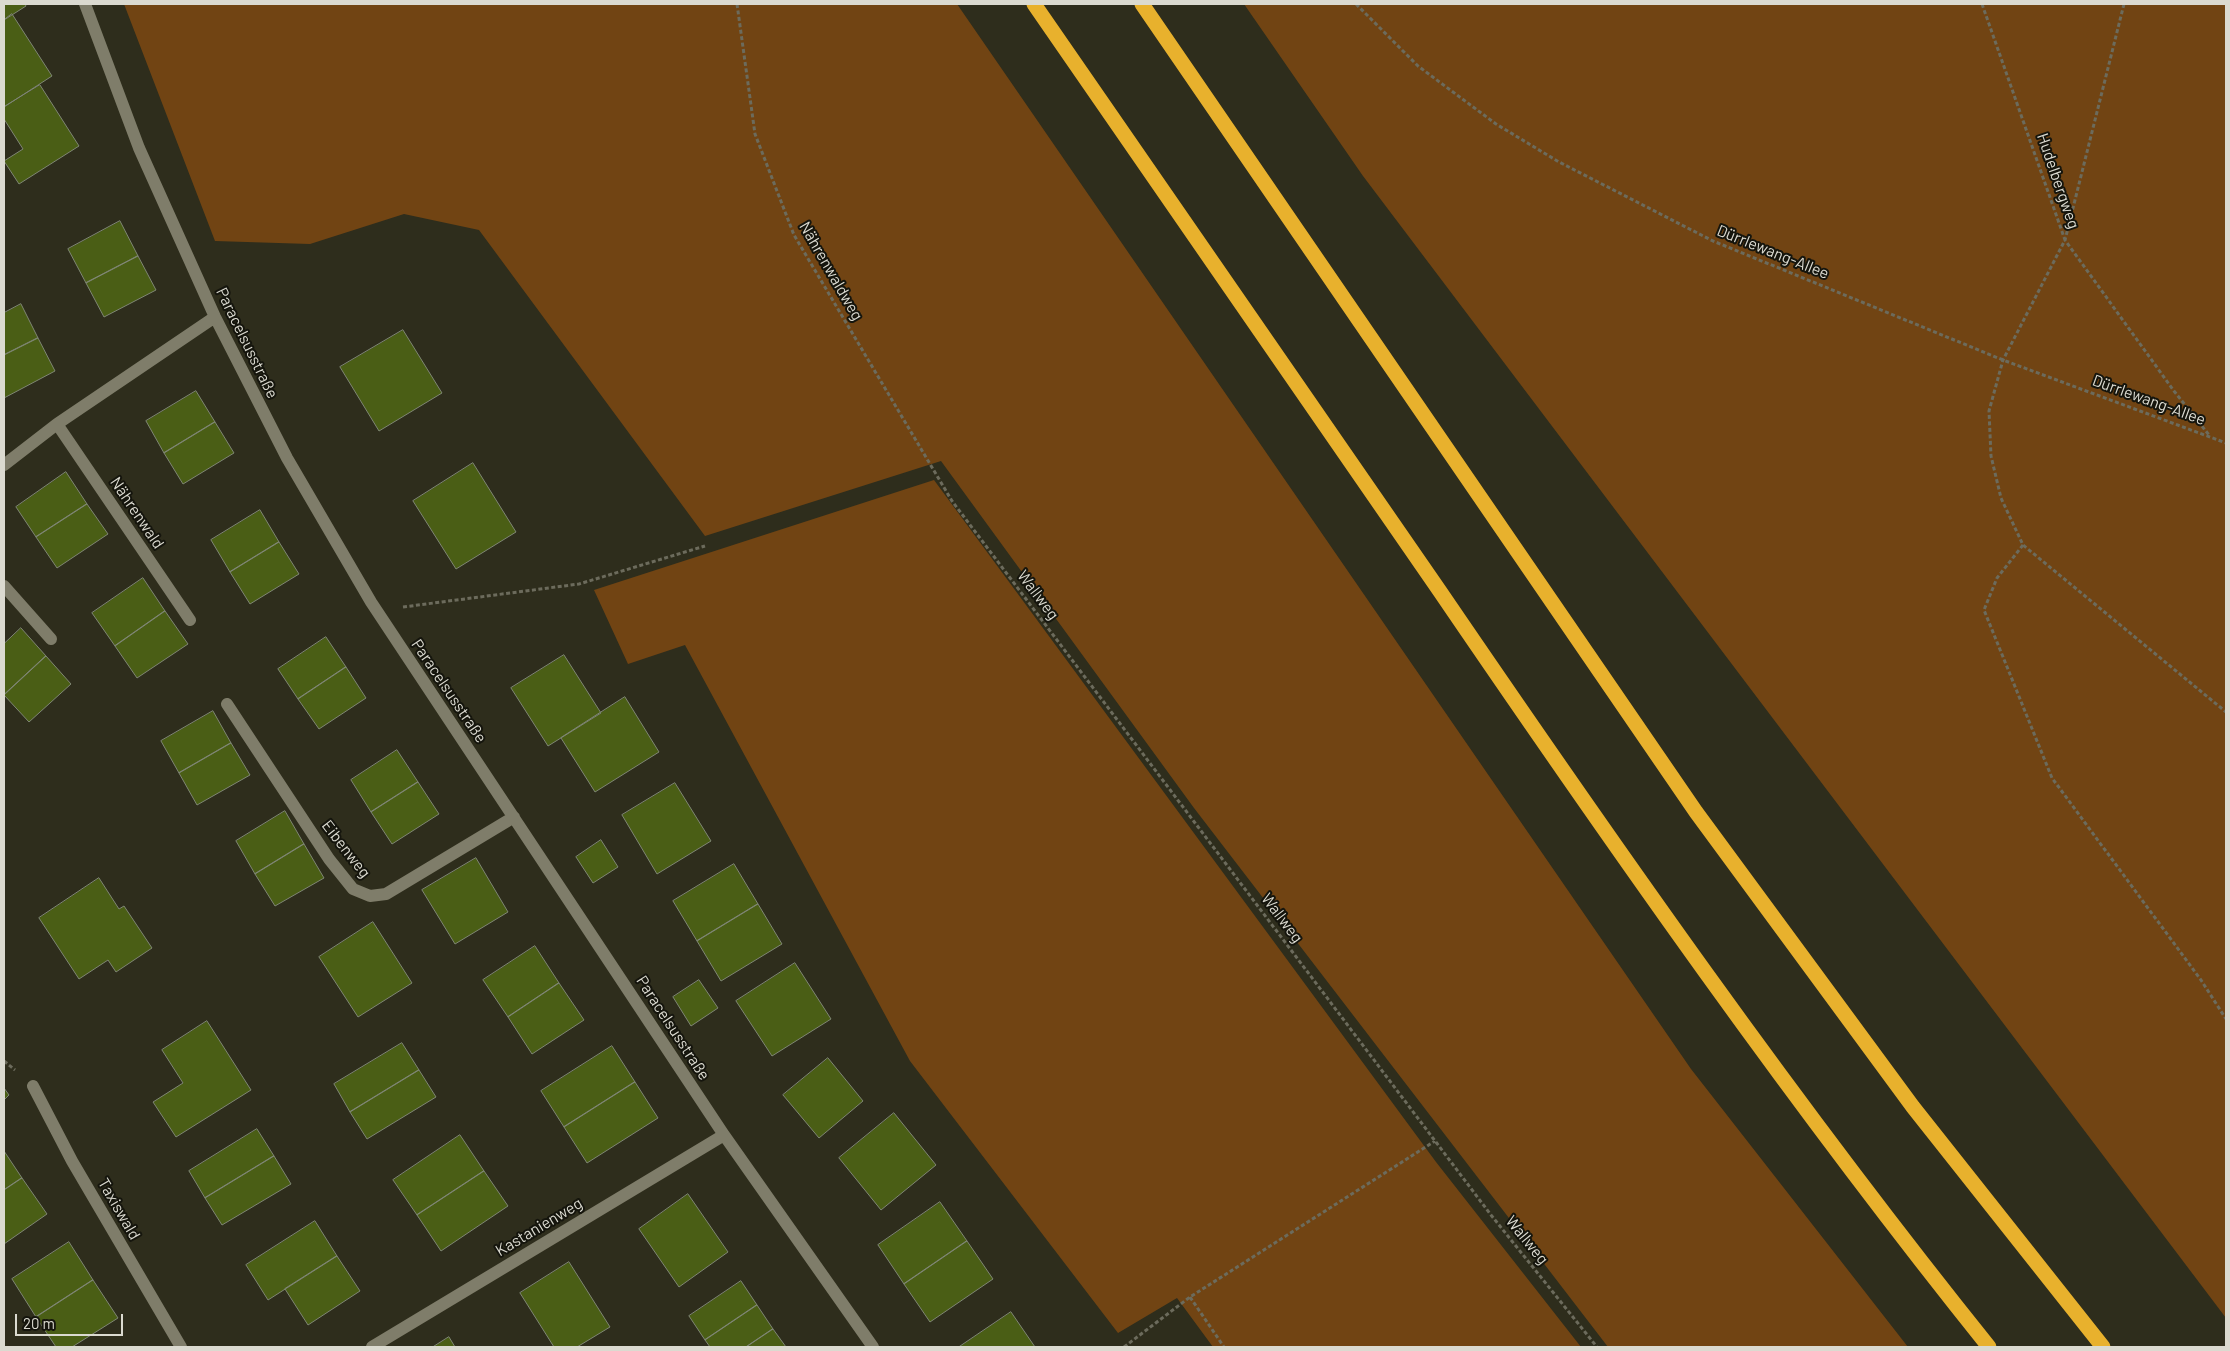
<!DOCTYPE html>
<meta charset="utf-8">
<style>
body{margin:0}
#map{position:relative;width:2230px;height:1351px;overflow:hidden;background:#2e2d1c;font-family:Barlow,sans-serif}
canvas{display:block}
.frame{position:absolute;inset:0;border:5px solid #dbdad0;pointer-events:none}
.scale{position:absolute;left:15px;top:1314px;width:108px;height:22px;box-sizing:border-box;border:2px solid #dbdad0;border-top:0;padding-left:6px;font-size:15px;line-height:18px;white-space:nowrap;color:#dbdad0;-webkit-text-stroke:4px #15150d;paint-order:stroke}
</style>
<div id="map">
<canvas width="2230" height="1351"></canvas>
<div class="frame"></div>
<div class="scale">20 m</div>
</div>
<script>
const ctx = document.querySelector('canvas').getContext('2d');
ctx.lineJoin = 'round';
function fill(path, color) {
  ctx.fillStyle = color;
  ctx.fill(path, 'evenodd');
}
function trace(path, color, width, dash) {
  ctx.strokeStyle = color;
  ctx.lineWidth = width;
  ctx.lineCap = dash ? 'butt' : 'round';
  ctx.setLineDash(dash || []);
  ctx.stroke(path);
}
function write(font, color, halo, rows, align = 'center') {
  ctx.font = font + ' Barlow,sans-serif';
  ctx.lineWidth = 4;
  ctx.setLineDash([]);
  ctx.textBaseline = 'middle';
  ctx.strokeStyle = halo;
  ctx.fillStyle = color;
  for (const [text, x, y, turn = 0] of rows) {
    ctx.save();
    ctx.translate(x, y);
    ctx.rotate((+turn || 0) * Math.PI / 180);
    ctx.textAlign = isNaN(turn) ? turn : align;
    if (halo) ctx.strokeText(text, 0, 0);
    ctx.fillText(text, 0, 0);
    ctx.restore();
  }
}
const green = new Path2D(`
 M124,4h833l734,1065 217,278h-300l-414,-539 -253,-347 -236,75 -226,-306 -75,-16 -94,30 -95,-3z
 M1244,4h982v1314l-863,-1142z
 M934,480l502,682 145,185h-368l-36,-49 -59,35 -208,-272 -225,-416 -57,19 -34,-74z`);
const building = new Path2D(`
 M4,4h21l1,2 -22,14z
 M12,14l40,62 -48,31v-87z
 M40,85l39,61 -60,38 -15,-23 19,-12 -19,-30v-12z
 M120,221l18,35 -52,27 -18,-34z
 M138,256l18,34 -52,27 -18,-34z
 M21,304l17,34 -34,17v-42z
 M403,330l39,63 -63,38 -39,-64z
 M38,338l17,33 -51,27v-43z
 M196,391l19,31 -51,31 -18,-32z
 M215,422l19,31 -51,31 -19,-31z
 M473,463l43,69 -60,37 -43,-68z
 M66,472l21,32 -51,33 -20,-30z
 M87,504l21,30 -51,34 -21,-31z
 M260,510l19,32 -49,30 -19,-32z
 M279,542l20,32 -49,30 -20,-32z
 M143,578l22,33 -50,35 -23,-33z
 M165,611l23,33 -51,34 -22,-32z
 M21,628l25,28 -42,39v-51z
 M326,637l20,30 -48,32 -20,-30z
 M564,655l37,58 -53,33 -37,-58z
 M46,656l25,28 -42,38 -25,-27z
 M346,667l20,31 -47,31 -21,-30z
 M625,697l34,55 -64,40 -34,-54z
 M213,711l18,32 -52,30 -18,-32z
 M231,743l19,32 -53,30 -18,-32z
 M397,750l21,32 -47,30 -20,-32z
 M418,782l21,32 -47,30 -21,-32z
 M675,783l36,58 -54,33 -35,-59z
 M285,811l19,33 -49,30 -19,-33z
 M601,840l17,27 -25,16 -17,-26z
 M304,844l20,34 -49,28 -20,-32z
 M476,858l32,54 -53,32 -33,-54z
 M734,864l24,40 -61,37 -24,-40z
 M99,878l20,31 5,-3 28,42 -36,24 -8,-12 -29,19 -40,-61z
 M758,904l24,40 -61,37 -24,-40z
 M373,922l39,61 -54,34 -39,-60z
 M535,946l24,37 -51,34 -25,-37z
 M795,963l36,56 -59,37 -36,-55z
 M699,980l19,28 -27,18 -18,-29z
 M559,983l25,37 -52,34 -24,-37z
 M207,1021l44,69 -75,47 -23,-35 30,-19 -21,-33z
 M402,1043l17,27 -69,42 -16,-28z
 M612,1046l23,36 -71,45 -23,-36z
 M828,1058l35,43 -44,37 -36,-43z
 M419,1070l17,27 -69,42 -17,-27z
 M635,1082l23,36 -71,45 -23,-36z
 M4,1088l5,7 -5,5z
 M894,1113l42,52 -55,45 -42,-52z
 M257,1129l17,27 -69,42 -16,-27z
 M460,1135l24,36 -67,44 -24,-35z
 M4,1151l18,27 -18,12z
 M274,1156l17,28 -69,41 -17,-27z
 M484,1171l24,35 -67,45 -24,-36z
 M22,1178l25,36 -43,30v-54z
 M688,1194l40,58 -49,35 -40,-58z
 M940,1202l27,39 -63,43 -26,-39z
 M315,1221l22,35 -69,44 -22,-35z
 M967,1241l26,38 -63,43 -26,-38z
 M69,1242l24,38 -57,37 -24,-38z
 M337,1256l23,35 -52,34 -23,-36z
 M569,1262l41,65 -33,20h-23l-34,-54z
 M93,1280l25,38 -46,29h-16l-20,-30z
 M741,1281l16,24 -52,35 -16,-24z
 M757,1305l16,24 -27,18h-36l-5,-7z
 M1011,1312l24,35h-76z
 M773,1329l13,18h-40z
 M449,1337l6,10h-22z`);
const path = new Path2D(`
 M737,4l18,130 39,101 158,266 539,714 106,132
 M1356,4l62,62 78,58 63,38 154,79 290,119 223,83
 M1982,4l83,236 -62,120 -14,51 2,45 10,42 22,47 203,167
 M2124,4l-59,236 109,151 35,44
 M2023,545l-26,33 -13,32 68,168 149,202 25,39
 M403,607l176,-23 126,-38
 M4,1061l11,9
 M1190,1297l34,50
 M1124,1347l66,-50 245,-156`);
const minor = new Path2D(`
 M85,4l54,144 76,169 72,141 84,144 353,533 149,212
 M57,424l133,196
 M4,465l53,-41 158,-107
 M4,586l47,53
 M227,704l102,155 24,30 17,7 16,-2 128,-77
 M33,1086l39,75 109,186
 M372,1347l352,-212`);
const highway = new Path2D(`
 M1034,4c135,195 270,391 405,586 176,258 355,514 550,757
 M1142,4l554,808 217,295 190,240`);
const streetNames = [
 ["Hudelbergweg",2058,181,71],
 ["Dürrlewang-Allee",1773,252,22],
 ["Nährenwaldweg",831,271,60],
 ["Paracelsusstraße",247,343,64],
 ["Dürrlewang-Allee",2149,400,20],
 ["Nährenwald",137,513,56],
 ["Wallweg",1038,595,53],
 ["Paracelsusstraße",449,691,56],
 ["Eibenweg",346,849,52],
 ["Wallweg",1282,918,53],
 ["Paracelsusstraße",673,1028,57],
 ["Taxiswald",119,1209,60],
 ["Kastanienweg",539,1227,-31],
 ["Wallweg",1527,1240,51]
];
fill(green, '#714413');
fill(building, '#4a5e15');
trace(building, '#7f8674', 1);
trace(path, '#6c6b5c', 3, [4, 2.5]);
trace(minor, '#7f7d6a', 12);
trace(highway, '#e8b12d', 15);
write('16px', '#dbdad0', '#15150d', streetNames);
</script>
